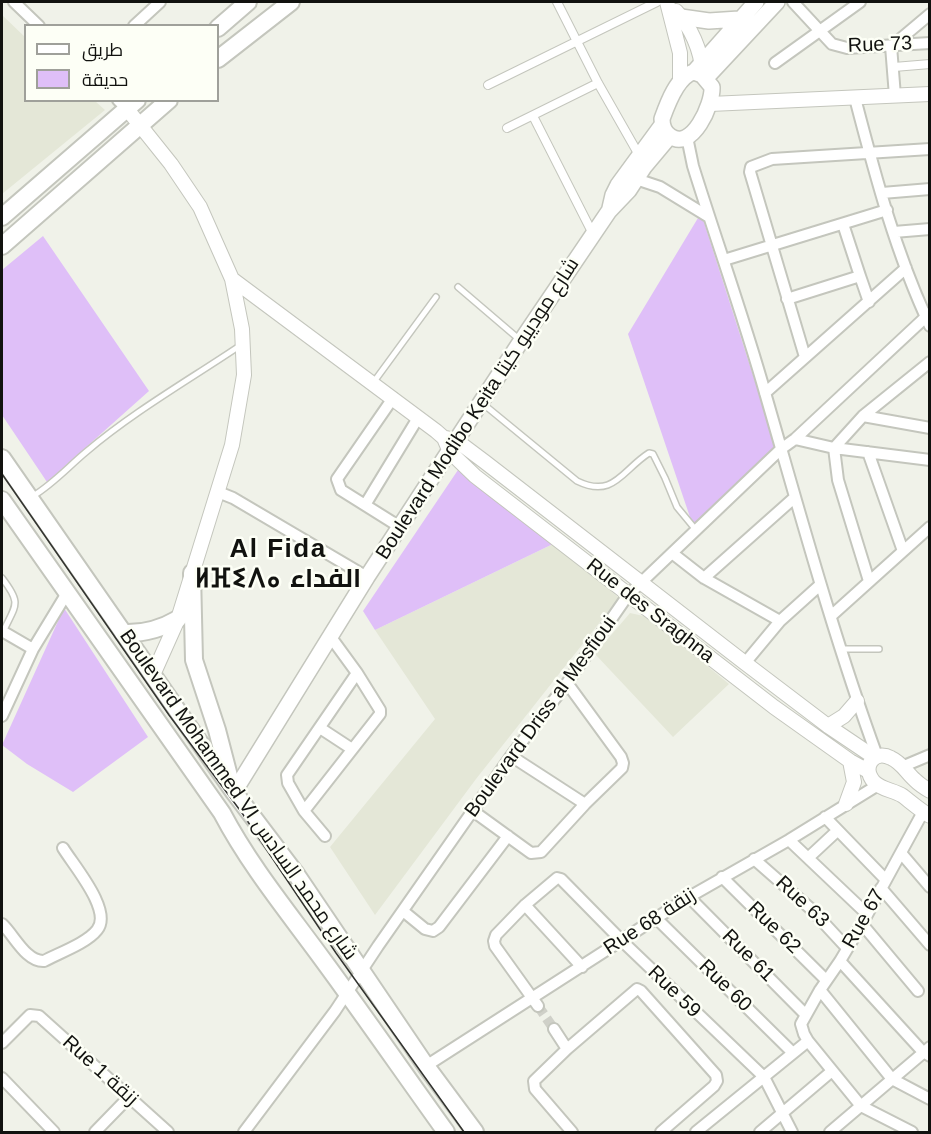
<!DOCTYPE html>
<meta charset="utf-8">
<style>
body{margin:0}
#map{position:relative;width:931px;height:1134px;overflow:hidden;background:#f0f2e9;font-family:Helvetica,Cairo,sans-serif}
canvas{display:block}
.frame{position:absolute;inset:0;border:3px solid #11120f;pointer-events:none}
.legend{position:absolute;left:24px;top:24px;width:195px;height:78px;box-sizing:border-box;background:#fdfff6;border:2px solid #9fa09a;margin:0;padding:8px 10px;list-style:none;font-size:18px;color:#11120f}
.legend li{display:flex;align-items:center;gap:12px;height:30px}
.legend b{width:30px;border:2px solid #9fa09a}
</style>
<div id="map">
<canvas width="931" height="1134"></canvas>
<div class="frame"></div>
<ul class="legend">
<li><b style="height:8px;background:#fff"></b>طريق</li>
<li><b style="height:16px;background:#dfbff8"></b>حديقة</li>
</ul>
</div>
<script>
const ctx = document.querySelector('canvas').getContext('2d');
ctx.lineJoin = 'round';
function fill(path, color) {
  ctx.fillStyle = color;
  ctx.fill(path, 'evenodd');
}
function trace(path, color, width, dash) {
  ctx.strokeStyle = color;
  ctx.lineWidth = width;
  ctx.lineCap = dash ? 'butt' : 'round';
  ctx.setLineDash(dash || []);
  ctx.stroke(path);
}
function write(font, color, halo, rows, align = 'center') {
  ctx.font = font + ' Helvetica,Cairo,"Noto Sans Tifinagh",sans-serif';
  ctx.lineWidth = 5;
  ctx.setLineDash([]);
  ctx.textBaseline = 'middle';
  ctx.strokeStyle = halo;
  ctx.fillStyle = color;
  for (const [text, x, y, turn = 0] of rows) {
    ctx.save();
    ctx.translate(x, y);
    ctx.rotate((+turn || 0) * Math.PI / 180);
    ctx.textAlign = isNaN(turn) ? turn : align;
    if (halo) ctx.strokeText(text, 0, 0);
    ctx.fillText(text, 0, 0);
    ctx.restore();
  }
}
const built = new Path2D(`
 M2,15l23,22 1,63 69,1 10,9 -103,84z
 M555,543l64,55 -143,181 -101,136 -45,-68 105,-128 -60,-89z
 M630,613l18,4 81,67 -56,53 -78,-83z`);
const green = new Path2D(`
 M701,213l75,234 -83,79 -65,-192z
 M43,236l106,155 -102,91 -45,-67v-145z
 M460,467l95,76 -180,87 -12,-19z
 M64,608l84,129 -75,55 -46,-28 -25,-19z`);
const minorTunnel = new Path2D(`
 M538,1006l16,23`);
const service = new Path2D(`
 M458,287l62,53
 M373,383l63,-86
 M482,403l95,78c37,18 45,-11 72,-28l4,1 12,24 12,29 19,23
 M33,496c20,-12 35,-29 53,-44 47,-40 103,-72 155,-107
 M2,578c20,26 14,26 1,54
 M842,649h37`);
const pedestrian = new Path2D(`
 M557,2l41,81 41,72
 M894,67l36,-3
 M488,85l169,-83
 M533,116l60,118
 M507,128l91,-45`);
const minor = new Path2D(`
 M14,2l25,24
 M793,2l39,42 15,4 83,-5
 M134,26l26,-24
 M891,46l4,50
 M892,46l38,-32
 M775,63l85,-61
 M855,98c20,77 41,156 75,228
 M118,100l9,9
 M687,137l6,29c24,77 51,152 73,230 35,121 68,242 111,360
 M636,179l24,8 49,30
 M882,193l48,-4
 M843,224l17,52
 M894,232l36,-3
 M724,260l163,-50
 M787,299l73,-23 9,26
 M805,357l-55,-185 1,-5 21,-8 158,-10
 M765,393l141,-125
 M393,398l-56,81 4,11 59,37
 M863,416l67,12
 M795,439l39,9 96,12
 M868,452l35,99
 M218,492l15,6 134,79
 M365,505l53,-87
 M672,553l32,25 76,43
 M704,578l90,-80
 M869,581l-31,-101 -4,-32 29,-32 67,-54
 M831,616l99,-89
 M2,631l31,18
 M330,636l27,37 23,37v4l-76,97 -16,-28 -1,-8 70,-102
 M745,663l35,-42 40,-36
 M2,716l31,-67 34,-56
 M320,728l32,21
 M511,756l74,48
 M904,766l26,-11
 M304,811l21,25
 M473,811l58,42 10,-1 44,-48 37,-36 1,-5 -2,-6 -54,-74
 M825,817l61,63
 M789,840l78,74
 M901,853l29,34
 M808,858l29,-27
 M754,859l57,50 36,39
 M722,877l104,103
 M881,888l49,57
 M689,897l117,118
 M525,905l57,62
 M403,911l22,18 8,2 6,-4 69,-91
 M656,918l137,135
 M2,924c12,11 24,38 42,37 15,-8 43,-18 53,-31 16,-19 -23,-64 -34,-82
 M862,924l56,67
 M840,961l83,91 7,4
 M820,990l72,89 38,20
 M538,1006l-43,-60 -1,-5 2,-6 29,-30 32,-27 4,1 60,61 143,137 28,55
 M554,1029l13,20
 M2,1043l28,-28 9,1 129,116
 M426,1066l263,-169 100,-57 89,-55
 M2,1078l52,54
 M95,1132l34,-35
 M244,1132l91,-121 43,-65 133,-190 56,-73 61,-88 153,-146 14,-10 135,-126
 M572,1132l-37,-43 -1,-8 33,-32 70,-60 4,2 75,84 1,6 -3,5 -53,46
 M696,1132l112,-91
 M760,1132l72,-61
 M830,1132l100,-85
 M912,1132l-51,-26 -53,-65 -4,-7 -3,-10 19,-34 20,-29 22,-37 61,-112`);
const tertiary = new Path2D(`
 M667,2l13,51v29
 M676,11c14,15 26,40 26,61
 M710,104l220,-10
 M127,109l44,55 29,43 32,72 10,50 2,46 -12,70 -54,174 -25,56
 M232,279l204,152 8,7 6,14 25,24 299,231 76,54 18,10
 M446,438l11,3 28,21 260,201 83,63 46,31
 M828,726l16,-10 13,-15
 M930,791c-5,-3 -11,-7 -15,-11 -9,-8 -13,-17 -24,-22 -17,-9 -30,9 -17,24 8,8 20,8 29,14 9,7 17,14 27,20
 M846,804l8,-22 -4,-21`);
const secondary = new Path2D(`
 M681,17l28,4 30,-2
 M694,72l8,3 10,12c1,17 -20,65 -42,49 -6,-4 -8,-10 -8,-17 5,-14 15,-43 32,-47z
 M694,72l62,-70
 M706,78l71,-76
 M610,208l3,-13 5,-10 44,-60
 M234,792l133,-215 154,-236 88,-130 20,-21 15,-23 26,-31`);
const primary = new Path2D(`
 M218,28l30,-26
 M218,59l73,-57
 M2,217l135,-117
 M2,246l167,-146
 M2,458l232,334 62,82 130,192 49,66
 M2,500l220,313c28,53 66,99 101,147 42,57 82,115 123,172
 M192,573l2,87 23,70 12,46
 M123,633c20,1 38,-4 55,-14`);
const tram = new Path2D(`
 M2,474l167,241 73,98 94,140 128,179`);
const streetNames = [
 ["Rue 73",880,45,-2],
 ["Boulevard Modibo Keita شارع موديبو كيتا",478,409,-57],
 ["Rue des Sraghna",650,611,38],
 ["Boulevard Driss al Mesfioui",541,717,-54],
 ["Boulevard Mohammed VI شارع محمد السادس",238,795,55],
 ["Rue 63",802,902,43],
 ["Rue 67",864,919,-60],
 ["Rue 68 زنقة",650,922,-33],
 ["Rue 62",774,928,44],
 ["Rue 61",748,956,45],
 ["Rue 60",725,986,44],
 ["Rue 59",674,992,44],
 ["Rue 1 زنقة",100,1071,42]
];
const districtNames = [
 ["Al Fida",278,550],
 ["ⵍⴼⵉⴷⴰ الفداء",278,580]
];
fill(built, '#e4e7d7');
fill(green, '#dfbff8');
trace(minorTunnel, '#cfd0c8', 10, [10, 5]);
trace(service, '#c4c6bd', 8);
trace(pedestrian, '#c4c6bd', 10);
trace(minor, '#c4c6bd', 14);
trace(tertiary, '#c4c6bd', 16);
trace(secondary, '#c4c6bd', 18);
trace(primary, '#c4c6bd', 20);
trace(service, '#fff', 5);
trace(pedestrian, '#fff', 8);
trace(minor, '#fff', 10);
trace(tertiary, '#fff', 14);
trace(secondary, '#fff', 15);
trace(primary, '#fff', 16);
trace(tram, '#333430', 1.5);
write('20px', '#11120f', '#fdfff6', streetNames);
ctx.letterSpacing = '1.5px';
write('bold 26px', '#11120f', '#fdfff6', districtNames);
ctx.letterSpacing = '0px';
</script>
